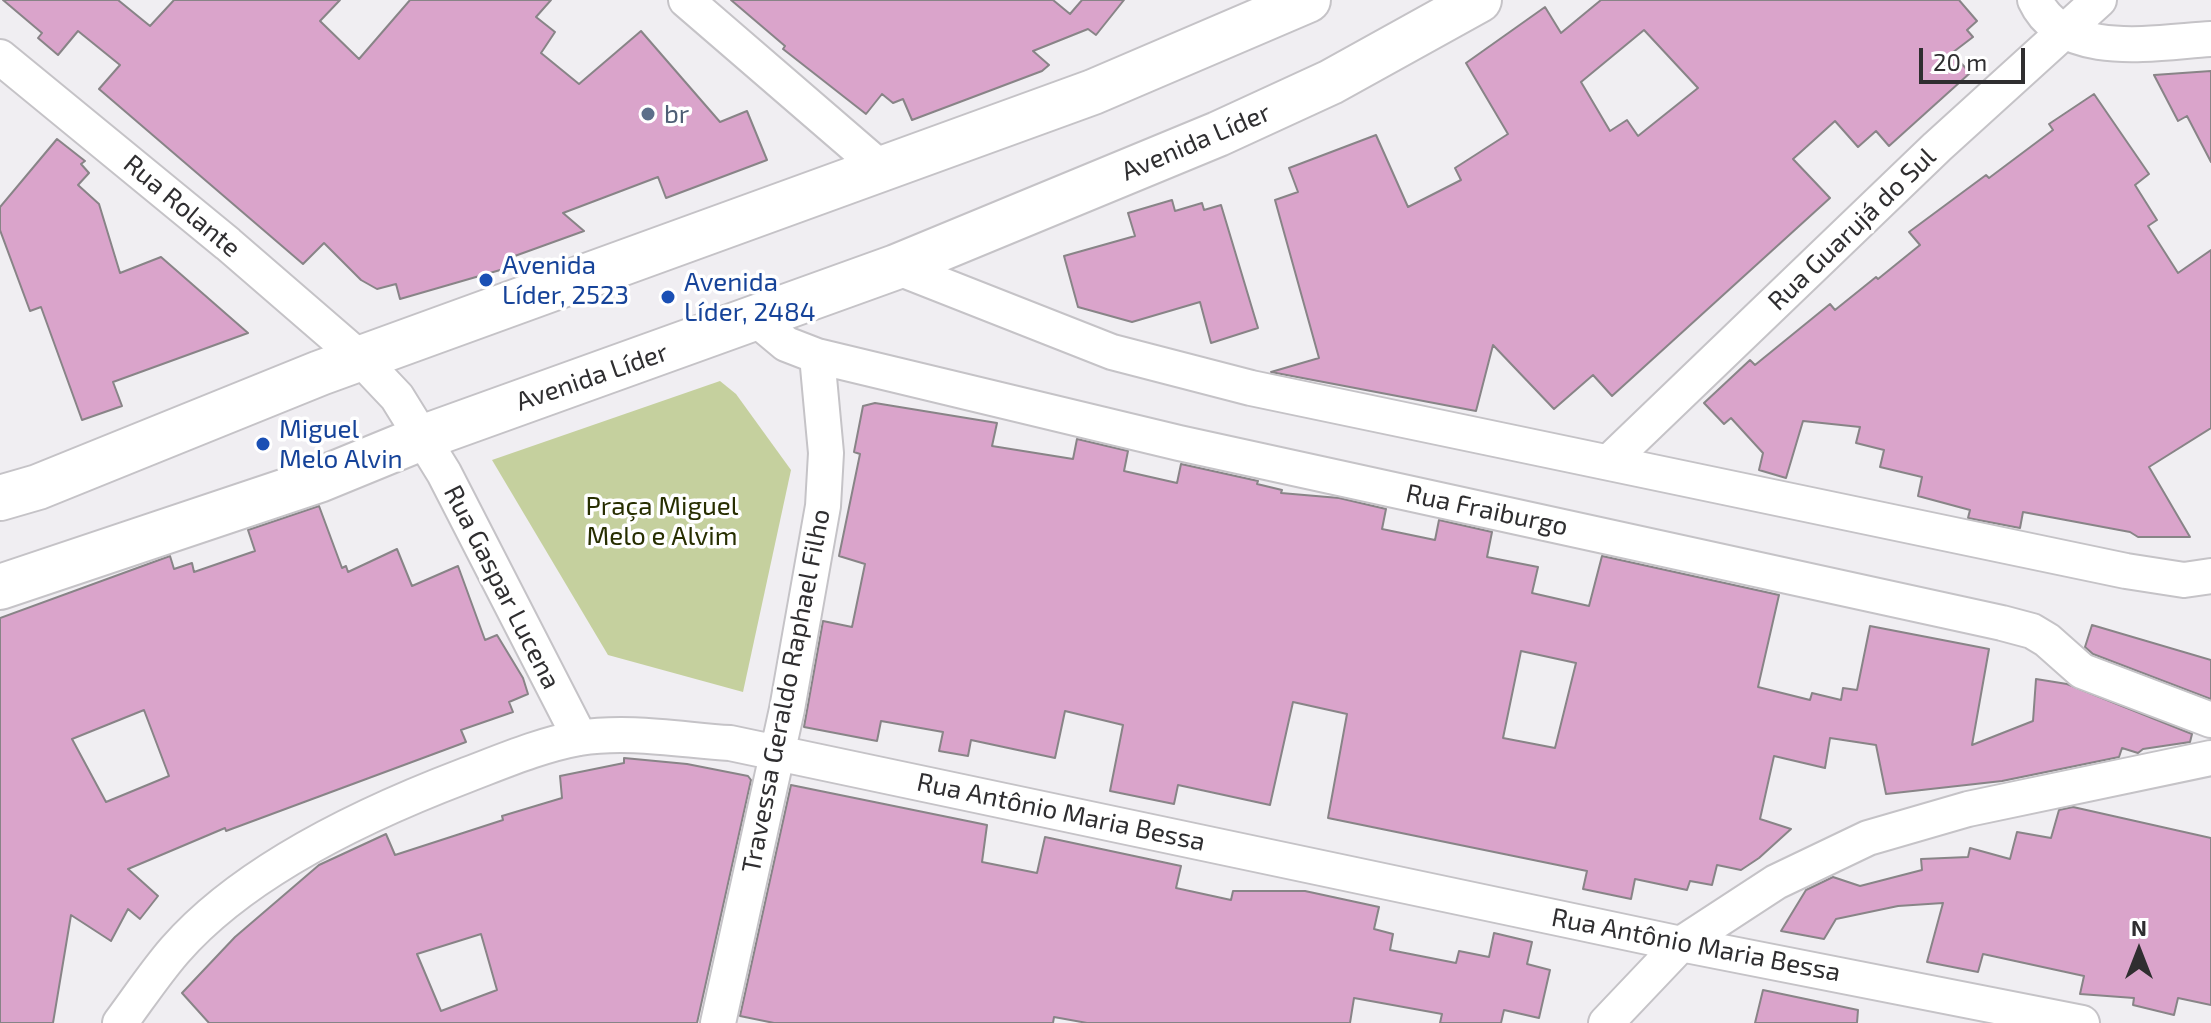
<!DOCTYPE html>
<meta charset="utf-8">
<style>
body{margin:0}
#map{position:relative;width:2211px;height:1023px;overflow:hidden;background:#f0eef2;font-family:"Exo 2",sans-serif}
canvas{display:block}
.north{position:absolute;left:2099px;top:911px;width:80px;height:80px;-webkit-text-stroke:6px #fff;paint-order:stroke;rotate:0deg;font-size:22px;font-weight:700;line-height:32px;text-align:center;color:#2f2e30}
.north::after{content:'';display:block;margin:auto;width:28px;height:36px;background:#2f2e30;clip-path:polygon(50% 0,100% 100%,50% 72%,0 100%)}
.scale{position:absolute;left:1919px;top:48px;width:106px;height:36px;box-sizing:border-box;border:4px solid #2f2e30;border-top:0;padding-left:10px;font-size:24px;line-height:28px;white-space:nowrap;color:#2f2e30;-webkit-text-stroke:6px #fff;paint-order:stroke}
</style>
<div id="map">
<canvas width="2211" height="1023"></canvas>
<div class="north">N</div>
<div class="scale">20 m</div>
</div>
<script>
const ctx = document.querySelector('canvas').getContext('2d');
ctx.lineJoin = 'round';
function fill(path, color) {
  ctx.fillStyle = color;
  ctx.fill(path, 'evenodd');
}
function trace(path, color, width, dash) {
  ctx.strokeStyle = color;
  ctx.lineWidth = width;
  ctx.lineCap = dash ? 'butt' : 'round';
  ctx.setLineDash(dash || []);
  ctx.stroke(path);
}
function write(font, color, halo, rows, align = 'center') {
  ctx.font = font + ' "Exo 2",sans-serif';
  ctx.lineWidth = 7;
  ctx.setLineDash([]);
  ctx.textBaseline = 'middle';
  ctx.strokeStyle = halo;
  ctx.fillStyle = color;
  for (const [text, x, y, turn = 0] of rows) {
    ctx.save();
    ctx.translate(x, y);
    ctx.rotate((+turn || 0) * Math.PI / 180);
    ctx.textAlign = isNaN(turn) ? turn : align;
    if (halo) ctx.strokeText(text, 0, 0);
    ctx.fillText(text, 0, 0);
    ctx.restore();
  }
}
const green = new Path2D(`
 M720,381l16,13 55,76 -48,222 -135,-37 -116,-195z`);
const building = new Path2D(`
 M3,0h115l32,26 24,-26h166l-20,21 39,38 51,-59h141l-15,17 19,15 -14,21 38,31 62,-53 79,91 27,-11 20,49 -101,38 -8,-21 -95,36 21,18 -72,26 2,9 -114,33 -4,-15 -19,5 -16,-9 -37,-37 -21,21 -204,-175 21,-24 -42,-34 -20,24 -20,-17 4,-5z
 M731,0h322l17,14 12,-14h42l-28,35 -8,-6 -55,22 16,14 -7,6 -130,49 -9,-21 -10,4 -11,-9 -16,20 -83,-65 2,-3z
 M1601,0h358l18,21 -10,9 6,7 -21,16 18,20 -81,73 -13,-15 -18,16 -23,-26 -42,38 37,39 -218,198 -19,-21 -39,34 -61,-64 -17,66 -205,-39 48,-14 -44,-158 23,-8 -9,-24 87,-33 32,72 53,-27 -6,-12 53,-34 -42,-71 79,-56 16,26zM1644,30l54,58 -60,48 -11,-16 -17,11 -29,-49z
 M2211,71v91l-24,-46 -9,5 -24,-46z
 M2094,94l55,80 -14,11 22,35 -9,6 30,47 33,-23v178l-62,39 41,70h-52l-8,-5 -107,-20 -3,16 -52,-10 2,-8 -52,-14 4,-19 -42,-10 4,-17 -28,-7 4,-16 -57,-6 -17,57 -27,-8 4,-17 -32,-35 -7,6 -20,-21 46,-43 5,5 75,-61 5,6 41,-33 2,2 42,-34 -11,-13 77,-57 3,3 64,-48 -4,-6z
 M57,139l28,22 -4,3 8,9 -11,12 21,19 21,69 41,-16 87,76 -135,49 9,24 -40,14 -41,-113 -11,4 -30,-81v-23z
 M1172,200l3,11 27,-8 2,7 17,-5 37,123 -47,15 -11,-41 -68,20 -54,-15 -14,-51 71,-20 -7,-23z
 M875,403l122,20 -5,23 81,13 4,-20 51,12 -4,20 53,12 4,-19 77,17 -1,3 25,6 -1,3 58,5 47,11 -4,20 53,11 4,-20 53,12 -5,25 51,10 -6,26 57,13 13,-50 177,39 -21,92 52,13 2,-7 29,7 2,-12 14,2 13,-64 119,23 -17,96 61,-24 3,-42 31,5 125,50 -2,8 -47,7 -5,4 -16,-5 -3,9 -117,24 -116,13 -10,-49 -46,-7 -5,30 -51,-12 -14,63 31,10 -32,29 -18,12 -24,-5 -5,20 -22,-4 -3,9 -52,-11 -4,20 -48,-10 4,-18 -259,-53 19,-104 -54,-12 -23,103 -92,-20 -4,19 -64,-13 13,-66 -58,-14 -10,47 -84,-18 -3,16 -29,-5 4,-19 -62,-11 -4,20 -73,-14 19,-106 29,6 13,-63 -26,-8 21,-102 -6,-2 9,-46zM1521,651l55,12 -21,85 -52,-10z
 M319,506l23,62 4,-2 2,6 49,-23 15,37 46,-20 27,74 12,-5 26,43 5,16 -19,8 4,10 -52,18 5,12 -240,89 -1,-3 -97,41 30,27 -18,23 -12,-10 -17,32 -40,-26 -18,108h-53v-405l170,-62 4,13 18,-6 2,9 61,-21 -7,-21zM144,710l25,66 -63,26 -34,-63z
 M2092,625l119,35v39l-118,-45 -8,-7z
 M624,758l63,6 61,12 3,4 -54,243h-488l-27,-30 53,-56 84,-72 67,-31 9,21 108,-35 -1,-4 60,-18 -2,-22 64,-13zM481,934l16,56 -56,21 -24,-57z
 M791,785l196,40 -5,37 55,11 8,-36 136,29 -5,22 55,12 2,-9h72l74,16 -5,22 19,5 -3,16 66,13 3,-12 30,6 5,-24 38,9 -5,22 23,6 -11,48 -35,-8 -3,13h-61l2,-9 -88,-16 -4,25h-263l-33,-6 -1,6h-279l-34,-7z
 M2073,807l138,31v167l-33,-7 -4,17 -41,-10 1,-7 -54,-4 4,-18 -101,-22 -5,18 -51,-10 16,-59 -45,3 -62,13 -12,20 -43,-8 25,-41 27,-13 27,9 62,-16 -1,-11 47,-2 2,-9 40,11 7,-27 34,6 8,-28z
 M1763,990l95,20 -1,13h-102z`);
const minor = new Path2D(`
 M686,0l197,170
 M2035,0c28,61 122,42 176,39
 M0,57l228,187 133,115 36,38 47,76 136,265
 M896,267l216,85 139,36 875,183 58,9 27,-4
 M756,319l30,25 31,12 362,87 823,180 30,8 15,9 35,31 129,49
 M1609,462l328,-315 162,-147
 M120,1023c18,-24 35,-50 55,-73 69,-79 192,-137 289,-174 37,-14 76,-31 115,-38 49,-8 103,2 151,5l951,201 401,79
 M718,1023l69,-314 36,-203 3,-53 -9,-97
 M1606,1023l75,-79 95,-62 92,-44 100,-29 243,-51`);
const primary = new Path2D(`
 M0,498l38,-11 282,-114 773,-281 215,-92
 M0,587l319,-107 105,-43 472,-170 322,-133 113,-52 148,-82`);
const markers = [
 [648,114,8,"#5c6f8a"],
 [486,280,8,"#1a4fb4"],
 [668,297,8,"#1a4fb4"],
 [263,444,8,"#1a4fb4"]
];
const serviceNames = [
 ["br",664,114]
];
const streetNames = [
 ["Avenida Líder",1196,142,-23],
 ["Rua Rolante",182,206,40],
 ["Rua Guarujá do Sul",1852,229,-44],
 ["Avenida Líder",592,377,-19],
 ["Rua Fraiburgo",1487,510,12],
 ["Rua Gaspar Lucena",502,587,63],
 ["Travessa Geraldo Raphael Filho",786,691,-79],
 ["Rua Antônio Maria Bessa",1061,812,12],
 ["Rua Antônio Maria Bessa",1696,945,11]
];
const transitNames = [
 ["Avenida",502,265],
 ["Líder, 2523",502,295],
 ["Avenida",684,282],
 ["Líder, 2484",684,312],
 ["Miguel",279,429],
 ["Melo Alvin",279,459]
];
const parkNames = [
 ["Praça Miguel",662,506],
 ["Melo e Alvim",662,536]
];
fill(green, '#c5d09e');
fill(building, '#daa4cb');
trace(building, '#888487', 2);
trace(minor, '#c5c3c7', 38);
trace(primary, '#c5c3c7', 48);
trace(minor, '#fff', 34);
trace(primary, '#fff', 44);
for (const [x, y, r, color] of markers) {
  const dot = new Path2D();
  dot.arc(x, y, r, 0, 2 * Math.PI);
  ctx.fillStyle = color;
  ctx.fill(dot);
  trace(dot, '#fff', 3);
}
write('26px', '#4e5e75', '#fff', serviceNames, 'left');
write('26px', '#2f2e30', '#fff', streetNames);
write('26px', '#164399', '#fff', transitNames, 'left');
write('26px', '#272e00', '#fff', parkNames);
</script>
